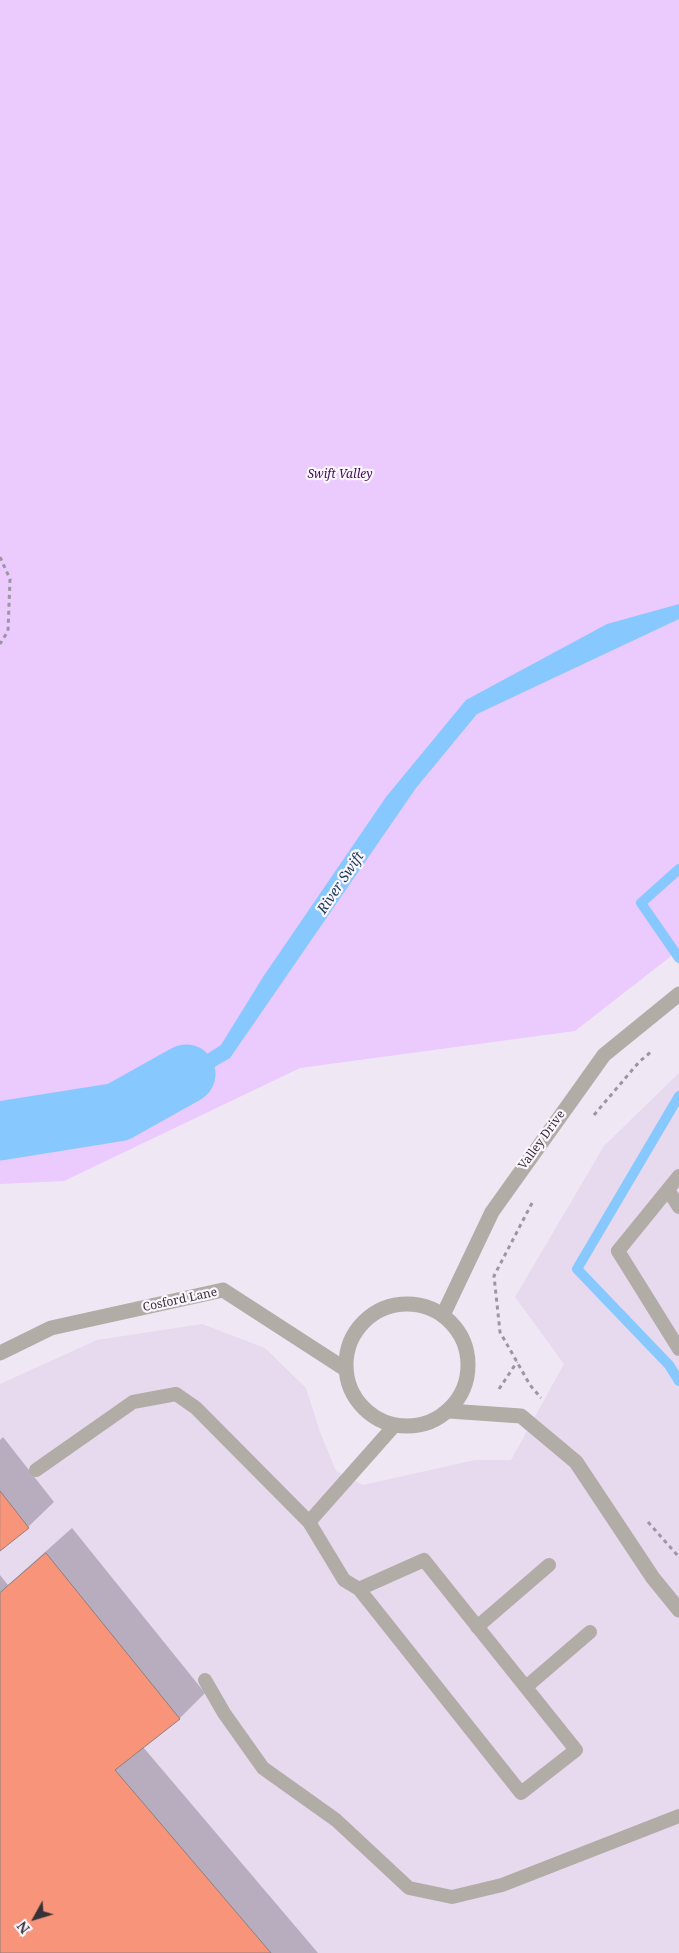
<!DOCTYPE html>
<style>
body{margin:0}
#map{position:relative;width:679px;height:1953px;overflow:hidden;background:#f0e7f5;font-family:"Noto Serif",serif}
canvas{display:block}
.north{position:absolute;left:10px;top:1893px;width:50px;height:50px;-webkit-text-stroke:4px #fbf5fe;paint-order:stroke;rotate:231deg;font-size:14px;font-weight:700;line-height:20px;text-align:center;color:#363238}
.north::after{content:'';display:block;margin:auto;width:18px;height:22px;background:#363238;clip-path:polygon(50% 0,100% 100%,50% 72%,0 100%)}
</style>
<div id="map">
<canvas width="679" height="1953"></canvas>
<div class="north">N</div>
</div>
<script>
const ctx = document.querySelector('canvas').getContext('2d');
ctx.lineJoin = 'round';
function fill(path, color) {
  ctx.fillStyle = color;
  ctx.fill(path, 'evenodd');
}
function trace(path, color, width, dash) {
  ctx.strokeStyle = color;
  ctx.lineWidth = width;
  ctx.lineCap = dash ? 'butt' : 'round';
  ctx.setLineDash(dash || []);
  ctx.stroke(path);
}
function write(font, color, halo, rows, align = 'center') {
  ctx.font = font + ' "Noto Serif",serif';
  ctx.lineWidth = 4.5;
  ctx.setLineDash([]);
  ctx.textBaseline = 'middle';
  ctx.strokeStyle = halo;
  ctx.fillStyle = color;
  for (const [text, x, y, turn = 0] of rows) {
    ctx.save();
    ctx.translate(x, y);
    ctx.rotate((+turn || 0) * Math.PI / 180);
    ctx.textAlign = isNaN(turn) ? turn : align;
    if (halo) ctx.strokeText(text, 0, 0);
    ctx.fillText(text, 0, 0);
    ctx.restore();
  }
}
const built = new Path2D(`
 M679,1073v880h-679v-569l97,-44 105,-16 63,24 41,40 14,44 16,39 27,14 112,-25h36l53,-96 -49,-67 89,-151z`);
const green = new Path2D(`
 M0,0h679v950l-104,81 -275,37 -236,113 -64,3z`);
const water = new Path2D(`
 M679,604v15l-202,95 -61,74 -186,270 -141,82 -53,7 -36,-6v-9l26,5 62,-7 133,-85 42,-68 123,-180 80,-97 141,-76z`);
const shadow = new Path2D(`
 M3,1437l51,65 -26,25 -28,23v-110z
 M72,1528l133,165 -25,25 -37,29 175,206h-318v-378l8,10z`);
const stream = new Path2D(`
 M679,869l-38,34 38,55
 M679,1096l-102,173 92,96 10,16`);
const river = new Path2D(`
 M0,1131l118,-19 68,-38`);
const building = new Path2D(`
 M0,1491l29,37 -29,23z
 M46,1553l134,166 -65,51 156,183h-271v-360z`);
const path = new Path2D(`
 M0,557l10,22 -2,52 -8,13
 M594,1115l45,-53 13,-11
 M532,1203l-38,73 6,56 30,53 11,13
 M499,1389l18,-27
 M648,1522l31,35`);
const lane = new Path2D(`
 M679,1176l-61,75 61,98
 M668,1190l11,17
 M36,1470l97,-68 43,-8 20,14 113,114 35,58 15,9 162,204 55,-43 -152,-190 -65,29
 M309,1522l85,-96
 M477,1627l72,-62
 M205,1680l19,33 39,55 73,52 73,68 43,9 50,-12 177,-69
 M526,1687l64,-55`);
const street = new Path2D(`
 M346 1365a61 61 0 1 1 122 0a61 61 0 1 1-122 0Z
 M443,1315l49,-103 112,-157 75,-61
 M0,1353l51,-25 172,-38 122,79
 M449,1411l72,5 55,46 77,116 26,32`);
const parkNames = [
 ["Swift Valley",340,475]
];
const streetNames = [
 ["Valley Drive",542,1140,-54],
 ["Cosford Lane",180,1300,-12]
];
const waterNames = [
 ["River Swift",341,883,-56]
];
fill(built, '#e7d9ee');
fill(green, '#ebcafe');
fill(water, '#87c9fe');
fill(shadow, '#0003');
trace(stream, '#87c9fe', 10);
trace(river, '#87c9fe', 59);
fill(building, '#f7947a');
trace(building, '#907f7b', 1);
trace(path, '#9d96a1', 3, [4, 4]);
trace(lane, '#b1aca6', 14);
trace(street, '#b1aca6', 15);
write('italic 12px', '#3f0c55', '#fbf5fe', parkNames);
write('12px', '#363238', '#fbf5fe', streetNames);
write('italic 14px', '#153a54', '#fbf5fe', waterNames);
</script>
